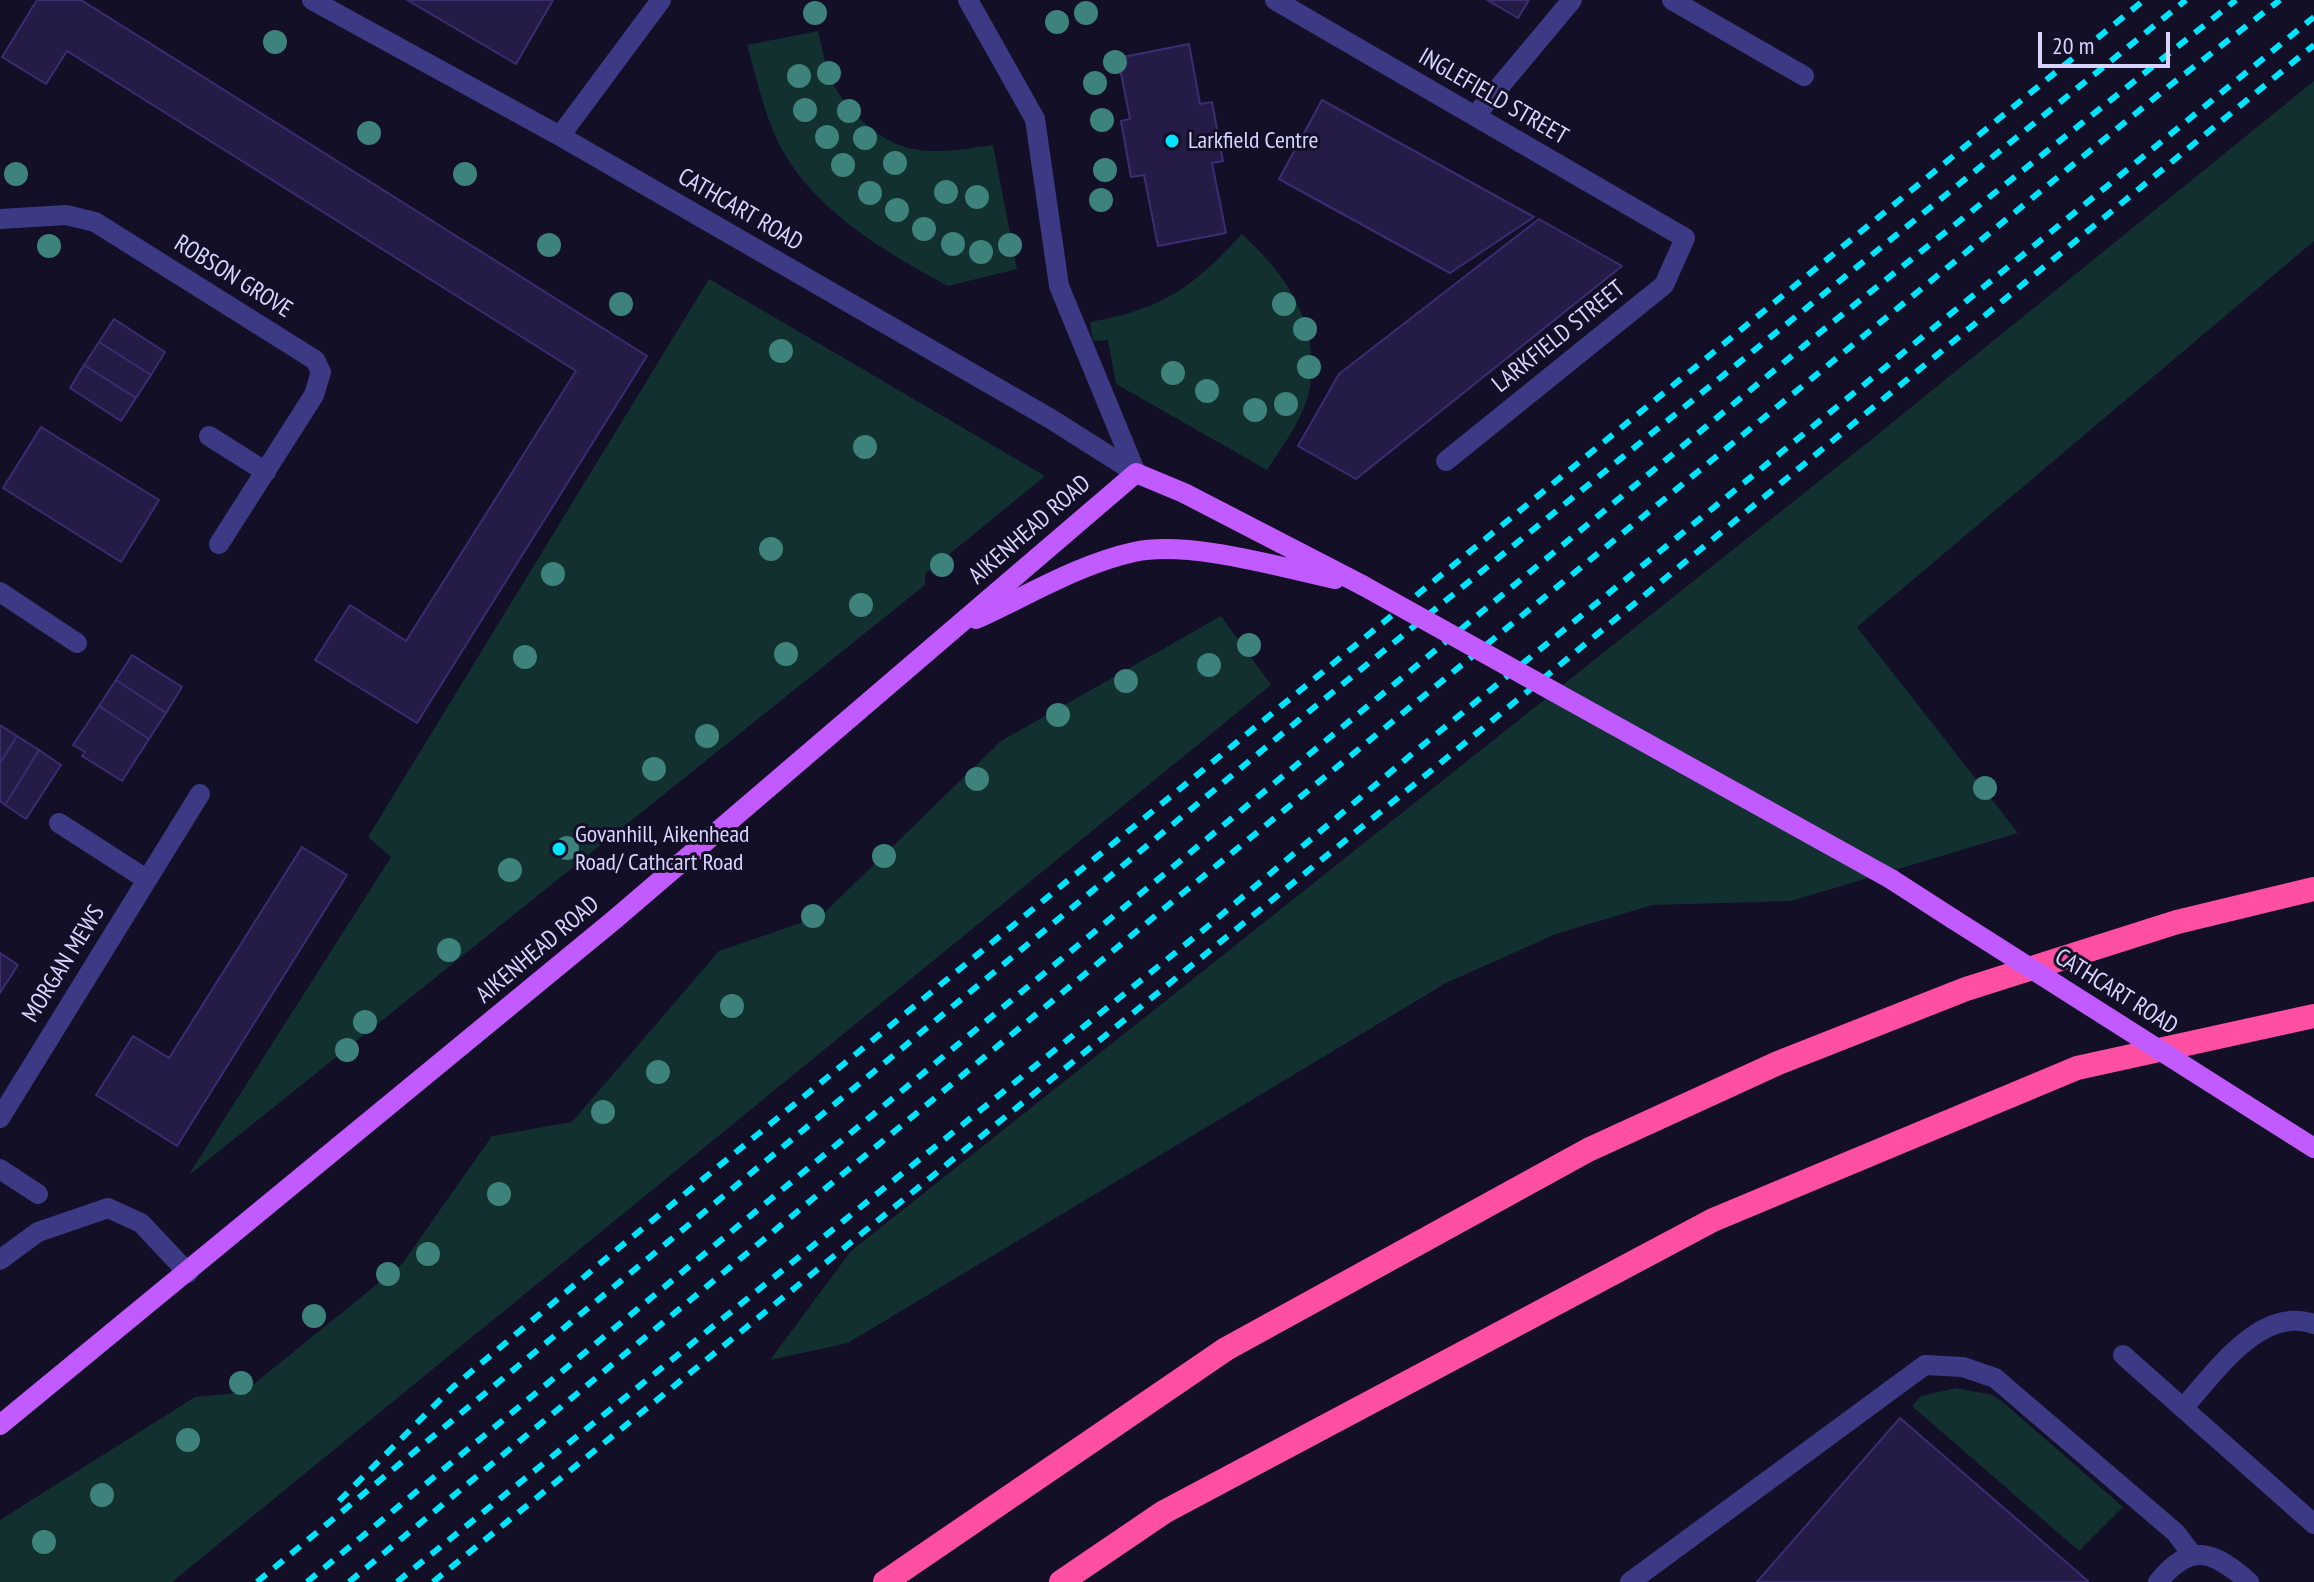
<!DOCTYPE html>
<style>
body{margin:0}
#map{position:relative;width:2314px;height:1582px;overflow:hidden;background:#130f26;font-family:"PT Sans Narrow",sans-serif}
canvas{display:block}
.scale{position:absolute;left:2038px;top:32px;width:132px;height:36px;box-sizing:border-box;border:4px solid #d9d4ff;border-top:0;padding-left:10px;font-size:24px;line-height:28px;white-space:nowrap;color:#d9d4ff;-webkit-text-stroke:6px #130f26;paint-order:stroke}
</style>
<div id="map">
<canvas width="2314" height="1582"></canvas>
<div class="scale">20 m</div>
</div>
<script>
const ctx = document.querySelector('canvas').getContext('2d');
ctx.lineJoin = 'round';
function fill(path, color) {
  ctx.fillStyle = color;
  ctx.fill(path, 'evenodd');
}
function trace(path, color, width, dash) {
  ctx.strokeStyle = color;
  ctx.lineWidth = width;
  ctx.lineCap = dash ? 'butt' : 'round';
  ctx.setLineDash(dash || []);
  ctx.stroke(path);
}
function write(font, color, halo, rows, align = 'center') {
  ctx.font = font + ' "PT Sans Narrow",sans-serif';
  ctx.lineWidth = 6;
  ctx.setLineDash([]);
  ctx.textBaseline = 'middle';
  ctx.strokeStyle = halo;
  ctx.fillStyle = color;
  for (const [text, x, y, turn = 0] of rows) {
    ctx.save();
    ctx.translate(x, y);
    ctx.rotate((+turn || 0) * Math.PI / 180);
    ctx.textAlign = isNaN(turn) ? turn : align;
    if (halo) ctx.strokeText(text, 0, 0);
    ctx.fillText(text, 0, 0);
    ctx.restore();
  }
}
const green = new Path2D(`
 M818,31c4,16 7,33 13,48 5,14 19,29 29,40 43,41 78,34 133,26l24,124 -69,17c-67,-36 -148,-84 -176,-158 -11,-27 -17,-56 -25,-83z
 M2314,81v160l-457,386 161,206 -227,68 -139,4 -96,29 -110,49 -598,360 -78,17 81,-109 1016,-808z
 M1242,234c44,41 78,88 68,153 -5,30 -27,58 -43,83l-151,-86 -8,-44 -15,1 -3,-19c73,-13 102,-34 152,-88z
 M709,279l336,197 -120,98v11l-737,591 203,-319 -23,-20z
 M1221,616l50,69 -1099,897h-172v-62l195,-123 49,-5 158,-128 90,-128 80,-14 147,-171 102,-35 180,-175z
 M1956,1388l37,7 11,8 119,104 -44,44 -167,-145 9,-10z`);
const building = new Path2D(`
 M37,0h44l566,356 -230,367 -102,-63 35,-55 56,36 170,-270 -509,-320 -21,33 -44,-27z
 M407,0h146l-37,64z
 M1487,0h42l-11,18z
 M1189,44l11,60 12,-2 11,59 -11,2 14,70 -68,13 -14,-71 -13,2 -10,-56 9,-2 -12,-61z
 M1322,100l212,117 -84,56 -171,-94z
 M1539,219l83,47 -266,213 -58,-33 41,-72z
 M114,319l51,33 -14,23 -52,-33z
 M99,342l52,33 -15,23 -52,-33z
 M84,365l52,33 -15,23 -51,-33z
 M41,427l118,73 -38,62 -118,-74z
 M132,655l50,32 -16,26 -50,-33z
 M116,680l50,33 -17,26 -50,-33z
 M99,706l50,33 -27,42 -40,-25 3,-4 -12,-7z
 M0,725l17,11 -17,27z
 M17,736l22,14 -34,55 -5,-4v-38z
 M39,750l22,15 -35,54 -21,-14z
 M302,847l45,28 -170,271 -81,-51 37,-59 36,22z
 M0,953l18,12 -18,28z
 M1900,1418l188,163 -1,1h-330z`);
const service = new Path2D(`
 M1672,0l132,76
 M1475,116l97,-116
 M0,1260l38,-28 70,-24 33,15 47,50
 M2123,1355l191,169
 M2183,1408c31,-34 77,-103 131,-84
 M1630,1582l295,-217 38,2 32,11 181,155 15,20
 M2158,1582c33,-40 54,-32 91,0`);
const pedestrian = new Path2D(`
 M968,0l67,119 24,167 77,187`);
const minor = new Path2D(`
 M1275,0l410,238 -21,47 -218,176
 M0,219l66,-4 29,7 220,138 6,12 -7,23 -95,149
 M209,436l57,36
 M0,592l77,51
 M59,823l87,56
 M0,1118l200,-324
 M0,1169l38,25`);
const tertiary = new Path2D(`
 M312,0l248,136 491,283 85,54
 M560,136l101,-136`);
const primary = new Path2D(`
 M976,619c51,-23 103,-55 158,-67 54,-12 146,15 201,27
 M1891,879l62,40
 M0,1425l614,-505 522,-447 48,20 178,92`);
const motorway = new Path2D(`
 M885,1582l341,-233 362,-199 190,-87 188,-74 211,-67 137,-33
 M1061,1582l103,-70 549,-292 364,-152 237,-52`);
const rail = new Path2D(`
 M339,1501l114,-114 156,-131 1535,-1256
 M257,1582l1060,-877 869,-705
 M307,1582l1521,-1256 408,-326
 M349,1582l834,-689 985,-806 112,-87
 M397,1582l810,-655 205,-173 902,-737
 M433,1582l999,-812 882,-725`);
const primaryBridge = new Path2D(`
 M1362,585l529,294
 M1953,919l361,229`);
const trees = [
 [815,13],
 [1086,13],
 [1057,22],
 [275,42],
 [1115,62],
 [829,73],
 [799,76],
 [1095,83],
 [805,110],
 [849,111],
 [1102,120],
 [369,133],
 [827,137],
 [865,138],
 [895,163],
 [843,165],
 [1105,170],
 [16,174],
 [465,174],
 [946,192],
 [870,193],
 [977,197],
 [1101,200],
 [897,210],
 [924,229],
 [953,244],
 [549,245],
 [1010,245],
 [49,246],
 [981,252],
 [621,304],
 [1284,304],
 [1305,329],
 [781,351],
 [1309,367],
 [1173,373],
 [1207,391],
 [1286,404],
 [1255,410],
 [865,447],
 [771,549],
 [942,565],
 [553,574],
 [861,605],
 [1249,645],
 [786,654],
 [525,657],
 [1209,665],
 [1126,681],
 [1058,715],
 [707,736],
 [654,769],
 [977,779],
 [1985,788],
 [567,848],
 [884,856],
 [510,870],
 [813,916],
 [449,950],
 [732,1006],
 [365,1022],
 [347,1050],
 [658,1072],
 [603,1112],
 [499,1194],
 [428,1254],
 [388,1274],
 [314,1316],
 [241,1383],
 [188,1440],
 [102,1495],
 [44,1542]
];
const markers = [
 [1172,141,8,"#00e5ff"],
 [559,849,8,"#00e5ff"]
];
const streetNames = [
 ["INGLEFIELD STREET",1493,97,30],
 ["CATHCART ROAD",740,210,30],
 ["ROBSON GROVE",233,277,32],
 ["LARKFIELD STREET",1559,337,-39],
 ["AIKENHEAD ROAD",1030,530,-41],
 ["AIKENHEAD ROAD",538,950,-40],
 ["MORGAN MEWS",64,964,-58],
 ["CATHCART ROAD",2116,992,32]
];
const poiNames = [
 ["Larkfield Centre",1188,141],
 ["Govanhill, Aikenhead",575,835],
 ["Road/ Cathcart Road",575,863]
];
fill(green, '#12302f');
fill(building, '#241b47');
trace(building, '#3b2d73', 2);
trace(service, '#3d3a85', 20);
trace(pedestrian, '#3d3a85', 20);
trace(minor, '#3d3a85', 20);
trace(tertiary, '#3d3a85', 20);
trace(primary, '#c25bff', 20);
trace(motorway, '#ff4fa3', 24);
trace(rail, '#00e5ff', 6, [12, 10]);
trace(primaryBridge, '#c25bff', 20);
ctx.fillStyle = '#3d827b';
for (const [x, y] of trees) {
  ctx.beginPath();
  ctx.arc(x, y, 12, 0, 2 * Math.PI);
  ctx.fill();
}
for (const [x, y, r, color] of markers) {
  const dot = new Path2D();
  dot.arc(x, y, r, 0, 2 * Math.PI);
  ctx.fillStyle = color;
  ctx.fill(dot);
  trace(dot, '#130f26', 3);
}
write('24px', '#d9d4ff', '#130f26', streetNames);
write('24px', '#d9d4ff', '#130f26', poiNames, 'left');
</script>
